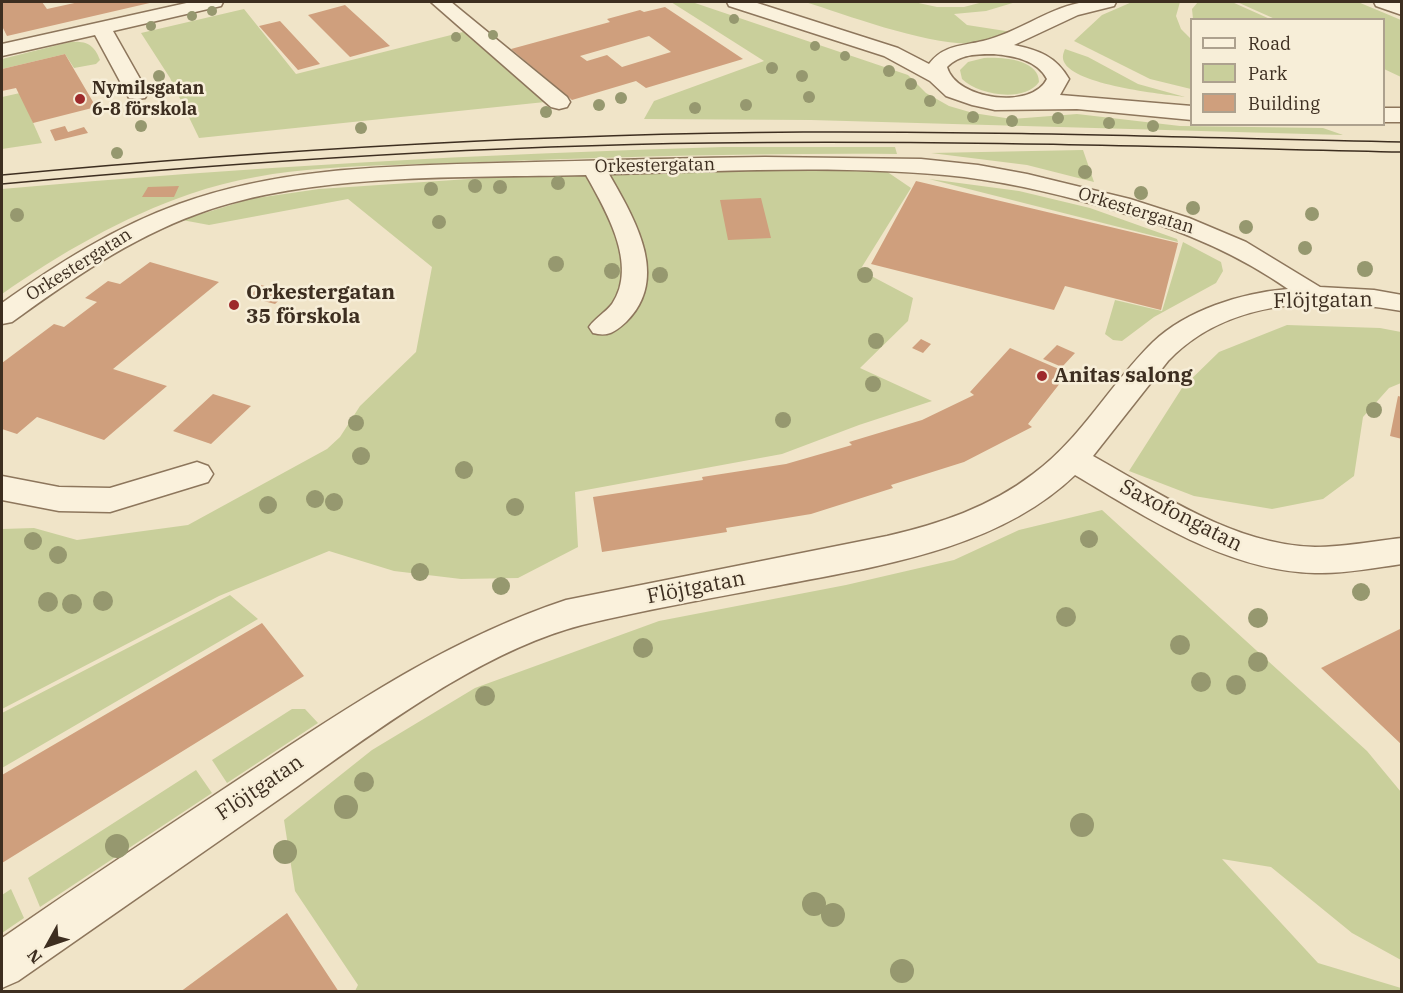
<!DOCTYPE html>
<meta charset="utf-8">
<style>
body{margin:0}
#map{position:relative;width:1403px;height:993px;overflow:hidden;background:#f0e4c8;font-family:"IBM Plex Serif",serif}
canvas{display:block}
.frame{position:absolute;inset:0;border:3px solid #3d2e20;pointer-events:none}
.legend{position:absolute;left:1190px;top:18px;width:195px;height:108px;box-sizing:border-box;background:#f7eed8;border:2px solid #ada18e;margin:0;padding:8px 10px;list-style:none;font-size:18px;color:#3d2e20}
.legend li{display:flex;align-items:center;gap:12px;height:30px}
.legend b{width:30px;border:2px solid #ada18e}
.north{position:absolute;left:18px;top:915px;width:60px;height:60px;-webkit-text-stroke:4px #f7eed8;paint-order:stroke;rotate:230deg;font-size:16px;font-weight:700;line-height:24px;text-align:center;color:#3d2e20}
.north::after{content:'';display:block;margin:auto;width:21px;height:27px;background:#3d2e20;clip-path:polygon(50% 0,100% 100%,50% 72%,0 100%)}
</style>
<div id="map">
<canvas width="1403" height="993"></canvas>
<div class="frame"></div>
<ul class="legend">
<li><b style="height:8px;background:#faf1dc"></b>Road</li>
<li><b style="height:16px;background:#c9cf9b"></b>Park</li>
<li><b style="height:16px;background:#cf9f7d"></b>Building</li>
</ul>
<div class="north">N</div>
</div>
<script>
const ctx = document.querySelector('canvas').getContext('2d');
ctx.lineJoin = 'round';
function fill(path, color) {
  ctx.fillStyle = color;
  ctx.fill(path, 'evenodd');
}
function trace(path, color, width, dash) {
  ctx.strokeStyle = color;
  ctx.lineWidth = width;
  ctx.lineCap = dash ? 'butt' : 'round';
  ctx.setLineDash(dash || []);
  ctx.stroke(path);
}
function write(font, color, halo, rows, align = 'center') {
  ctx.font = font + ' "IBM Plex Serif",serif';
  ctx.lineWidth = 5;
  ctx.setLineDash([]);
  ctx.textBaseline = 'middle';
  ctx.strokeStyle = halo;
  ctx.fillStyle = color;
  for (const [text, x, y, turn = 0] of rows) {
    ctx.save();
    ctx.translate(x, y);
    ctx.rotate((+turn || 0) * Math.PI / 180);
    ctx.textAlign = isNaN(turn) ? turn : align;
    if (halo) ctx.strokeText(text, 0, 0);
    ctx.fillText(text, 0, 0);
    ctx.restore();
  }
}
const green = new Path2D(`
 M671,2h21l216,73 18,18 23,13 24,7 39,6 65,-5 103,12 143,2 20,7 -532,-15 -167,-1 10,-18 110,-40z
 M805,2h109l23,5h27l19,-5h33l-30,9 -32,3 13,11 45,7c-8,3 -18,8 -26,10 -46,9 -135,-26 -181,-40z
 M1132,2h48l-4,14 5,13 10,10v50l-41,-10 -76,-38 28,-26z
 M1198,2h34l38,17h-77l-1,-10z
 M1237,2h121l43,18v57l-17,-8v-49l-109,-1z
 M244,9l52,65 167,-42 82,70 -346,36 -29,-60 -29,-45z
 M70,42c16,-1 24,2 30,18l-4,4 -22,4 -9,-14 -63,15v-10z
 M1065,49l23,8 50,27 47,13c-24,-3 -110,-12 -121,-35 -2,-5 -1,-8 1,-13z
 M984,58c17,-1 55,1 55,24 -15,21 -61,13 -77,-3l-2,-9 8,-8z
 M20,93l22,50 -40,6v-52z
 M723,147h172l2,7c-145,-1 -291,3 -436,9 -90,3 -185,1 -271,31 -67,23 -131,60 -188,100v-105c240,-22 480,-35 721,-42z
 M1083,150l11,32 -67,-17 -96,-12z
 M793,168l90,1 28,19 -51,82 53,28 -5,23 -48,47 72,33 -73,24 -77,29 -207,38 3,55 -60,31 -57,1 -67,-8 -65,-20 -110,45 -217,113v-180l32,-1 43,12 111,-15 139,-76 13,-12 20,-31 56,-54 16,-85 -84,-68 -139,26 -27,-5 68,-21 69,-10 180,-12z
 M929,179l90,12 71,17 87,31 1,3z
 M1183,242l38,20 2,9 -7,12 -62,34 -32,24 -9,-1 -8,-6 10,-34 47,11z
 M1287,325l93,3 21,4v51l-12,5 -26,29 -9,59 -31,23 -51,10 -78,-13 -65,-25 53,-83 37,-36z
 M1102,510l265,241 34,41v168l-49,-27 -81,-66 -49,-8 96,104 83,25v3h-1046l3,-6 -63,-94 -11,-71 88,-70 103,-62 184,-67 187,-36 108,-25 65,-30z
 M230,595l28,24 -256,149v-55z
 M292,709h13l13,14 -91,60 -15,-23z
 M196,770l16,23 -172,114 -12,-29z
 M11,889l13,29 -22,15v-38z`);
const building = new Path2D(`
 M2,2h40l5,7 32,-7h75l-147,34 -5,-10z
 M345,5l45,41 -40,11 -42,-42z
 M665,7l78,52 -97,29 -10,-7 -64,19 -61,-51 99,-27 -3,-3 33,-9 4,2zM649,36l22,16 -49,15 -15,-12 -20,6 -7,-5z
 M280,21l40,43 -22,6 -39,-44z
 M65,54l31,53 -63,16 -17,-35 -14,3v-22z
 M65,126l3,6 16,-5 4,6 -33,8 -5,-11z
 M916,181l262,62 -17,67 -96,-24 -11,24 -183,-46z
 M179,186l-5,11h-32l6,-10z
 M761,198l10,40 -43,2 -8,-40z
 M150,262l69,20 -106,87 54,17 -63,54 -67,-23 -20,17 -15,-5v-66l52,-39 10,3 33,-25 -12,-4 23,-17 12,3z
 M261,285l27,7 -13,12 -27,-7z
 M921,339l10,5 -8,9 -11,-5z
 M1057,345l18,8 -13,14 -19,-8z
 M1010,348l58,25 -40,51 4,3 -68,35 -73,23 2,3 -82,26 -85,14 1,4 -125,20 -9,-55 110,-17 -1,-3 84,-13 66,-19 -3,-3 73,-22 52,-25 -4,-3z
 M213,394l38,12 -40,38 -38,-13z
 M1398,396l4,1v42l-12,-3z
 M262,623l42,53 -302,187v-88z
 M1402,628v117l-81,-77z
 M287,913l52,79h-159z`);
const minor = new Path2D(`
 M191,2h32l-2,4 -108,25 35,62 -3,5 -8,1 -8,-1 -34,-63 -93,21v-12z
 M431,2h20l116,95 3,5 -3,5 -8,2 -8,-2z
 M727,2h27l144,46 31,16c14,-19 33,-18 54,-23 34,-8 62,-31 96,-38 12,-3 25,-1 37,-1l-2,4 -36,9 -64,30c24,5 42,11 55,34l-9,16 132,11v14l-115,-11 -82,1 -23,-5 -26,-9 -16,-15 -46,-25 -155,-50zM994,54c20,2 43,6 53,25 -15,31 -91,21 -100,-12 13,-13 30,-13 47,-13z
 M1374,2h28v13l-26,-9z
 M1384,108h18v14h-18z
 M765,157l156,2 57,6 49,9 103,25 59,19 57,24 74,45 54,3 28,5v16c-80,-14 -174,-13 -234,50l-75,95c68,38 141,89 222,91 29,0 58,-6 87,-9v26c-29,4 -59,10 -87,9 -88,-2 -167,-55 -240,-98 -79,76 -202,92 -305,112 -63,12 -126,23 -188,38 -100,26 -200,102 -284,161 -93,65 -187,130 -280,195l-16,7v-50c82,-57 166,-112 249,-167 102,-67 198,-132 315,-171l321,-64c52,-12 103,-29 146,-62 49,-36 77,-90 120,-132 34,-32 88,-49 135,-53 -50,-35 -107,-59 -165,-76 -51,-16 -105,-29 -159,-36 -114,-13 -240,-6 -355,-3 25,44 62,104 17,148 -11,10 -18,15 -33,11l-4,-6c6,-9 16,-14 23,-23 27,-39 -7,-95 -26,-129 -122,3 -276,-3 -389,39 -68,25 -127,66 -185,108l-10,2v-21c55,-39 113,-76 177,-99 101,-37 212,-38 318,-41 90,-2 179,-5 268,-6z
 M197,462l11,4 5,8 -5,8 -98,30 -51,-1 -57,-11v-24l57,11 51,1z`);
const tram = new Path2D(`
 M2,175c267,-25 534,-41 801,-43 200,-1 400,6 599,10
 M2,184c236,-22 473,-38 710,-41 230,-3 460,4 690,9`);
const trees = [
 [212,11,5],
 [192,16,5],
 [734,19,5],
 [151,26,5],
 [493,35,5],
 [456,37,5],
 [815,46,5],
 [845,56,5],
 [772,68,6],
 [889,71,6],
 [159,76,6],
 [802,76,6],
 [911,84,6],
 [809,97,6],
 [621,98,6],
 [930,101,6],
 [599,105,6],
 [746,105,6],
 [695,108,6],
 [546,112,6],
 [973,117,6],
 [1058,118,6],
 [1012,121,6],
 [1109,123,6],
 [141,126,6],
 [1153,126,6],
 [361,128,6],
 [117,153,6],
 [1085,172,7],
 [558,183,7],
 [475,186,7],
 [500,187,7],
 [431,189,7],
 [1141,193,7],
 [1193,208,7],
 [1312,214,7],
 [17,215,7],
 [439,222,7],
 [1246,227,7],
 [1305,248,7],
 [556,264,8],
 [1365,269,8],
 [612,271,8],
 [660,275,8],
 [865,275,8],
 [876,341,8],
 [873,384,8],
 [1374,410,8],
 [783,420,8],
 [356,423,8],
 [361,456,9],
 [464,470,9],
 [315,499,9],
 [334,502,9],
 [268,505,9],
 [515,507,9],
 [1089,539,9],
 [33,541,9],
 [58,555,9],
 [420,572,9],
 [501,586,9],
 [1361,592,9],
 [103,601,10],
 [48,602,10],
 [72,604,10],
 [1066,617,10],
 [1258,618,10],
 [1180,645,10],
 [643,648,10],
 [1258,662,10],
 [1201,682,10],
 [1236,685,10],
 [485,696,10],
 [364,782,10],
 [346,807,12],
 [1082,825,12],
 [117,846,12],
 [285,852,12],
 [814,904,12],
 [833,915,12],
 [902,971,12]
];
const markers = [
 [80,99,6,"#9e2a2b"],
 [234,305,6,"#9e2a2b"],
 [1042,376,6,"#9e2a2b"]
];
const farPoinames = [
 ["Nymilsgatan",92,89],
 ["6-8 förskola",92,110]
];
const farStreetnames = [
 ["Orkestergatan",655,166,-1],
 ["Orkestergatan",1136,211,17],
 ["Orkestergatan",79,265,-32]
];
const poiNames = [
 ["Orkestergatan",246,293],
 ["35 förskola",246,317],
 ["Anitas salong",1054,376]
];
const streetNames = [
 ["Flöjtgatan",1323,301,-1],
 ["Saxofongatan",1181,516,27],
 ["Flöjtgatan",696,588,-11],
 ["Flöjtgatan",260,788,-34]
];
fill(green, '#c9cf9b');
fill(building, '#cf9f7d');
trace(minor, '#8d765c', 3);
fill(minor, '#faf1dc');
trace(tram, '#3d2e20', 1.5);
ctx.fillStyle = '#96986f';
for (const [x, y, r] of trees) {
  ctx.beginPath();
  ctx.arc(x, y, r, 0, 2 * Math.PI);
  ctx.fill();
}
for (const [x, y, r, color] of markers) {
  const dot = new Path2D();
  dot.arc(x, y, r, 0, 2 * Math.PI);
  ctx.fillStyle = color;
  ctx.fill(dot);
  trace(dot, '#f7eed8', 2);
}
write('bold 18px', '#3d2e20', '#f7eed8', farPoinames, 'left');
write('18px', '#3d2e20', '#f7eed8', farStreetnames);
write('bold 21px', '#3d2e20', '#f7eed8', poiNames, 'left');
write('21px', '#3d2e20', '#f7eed8', streetNames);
</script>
